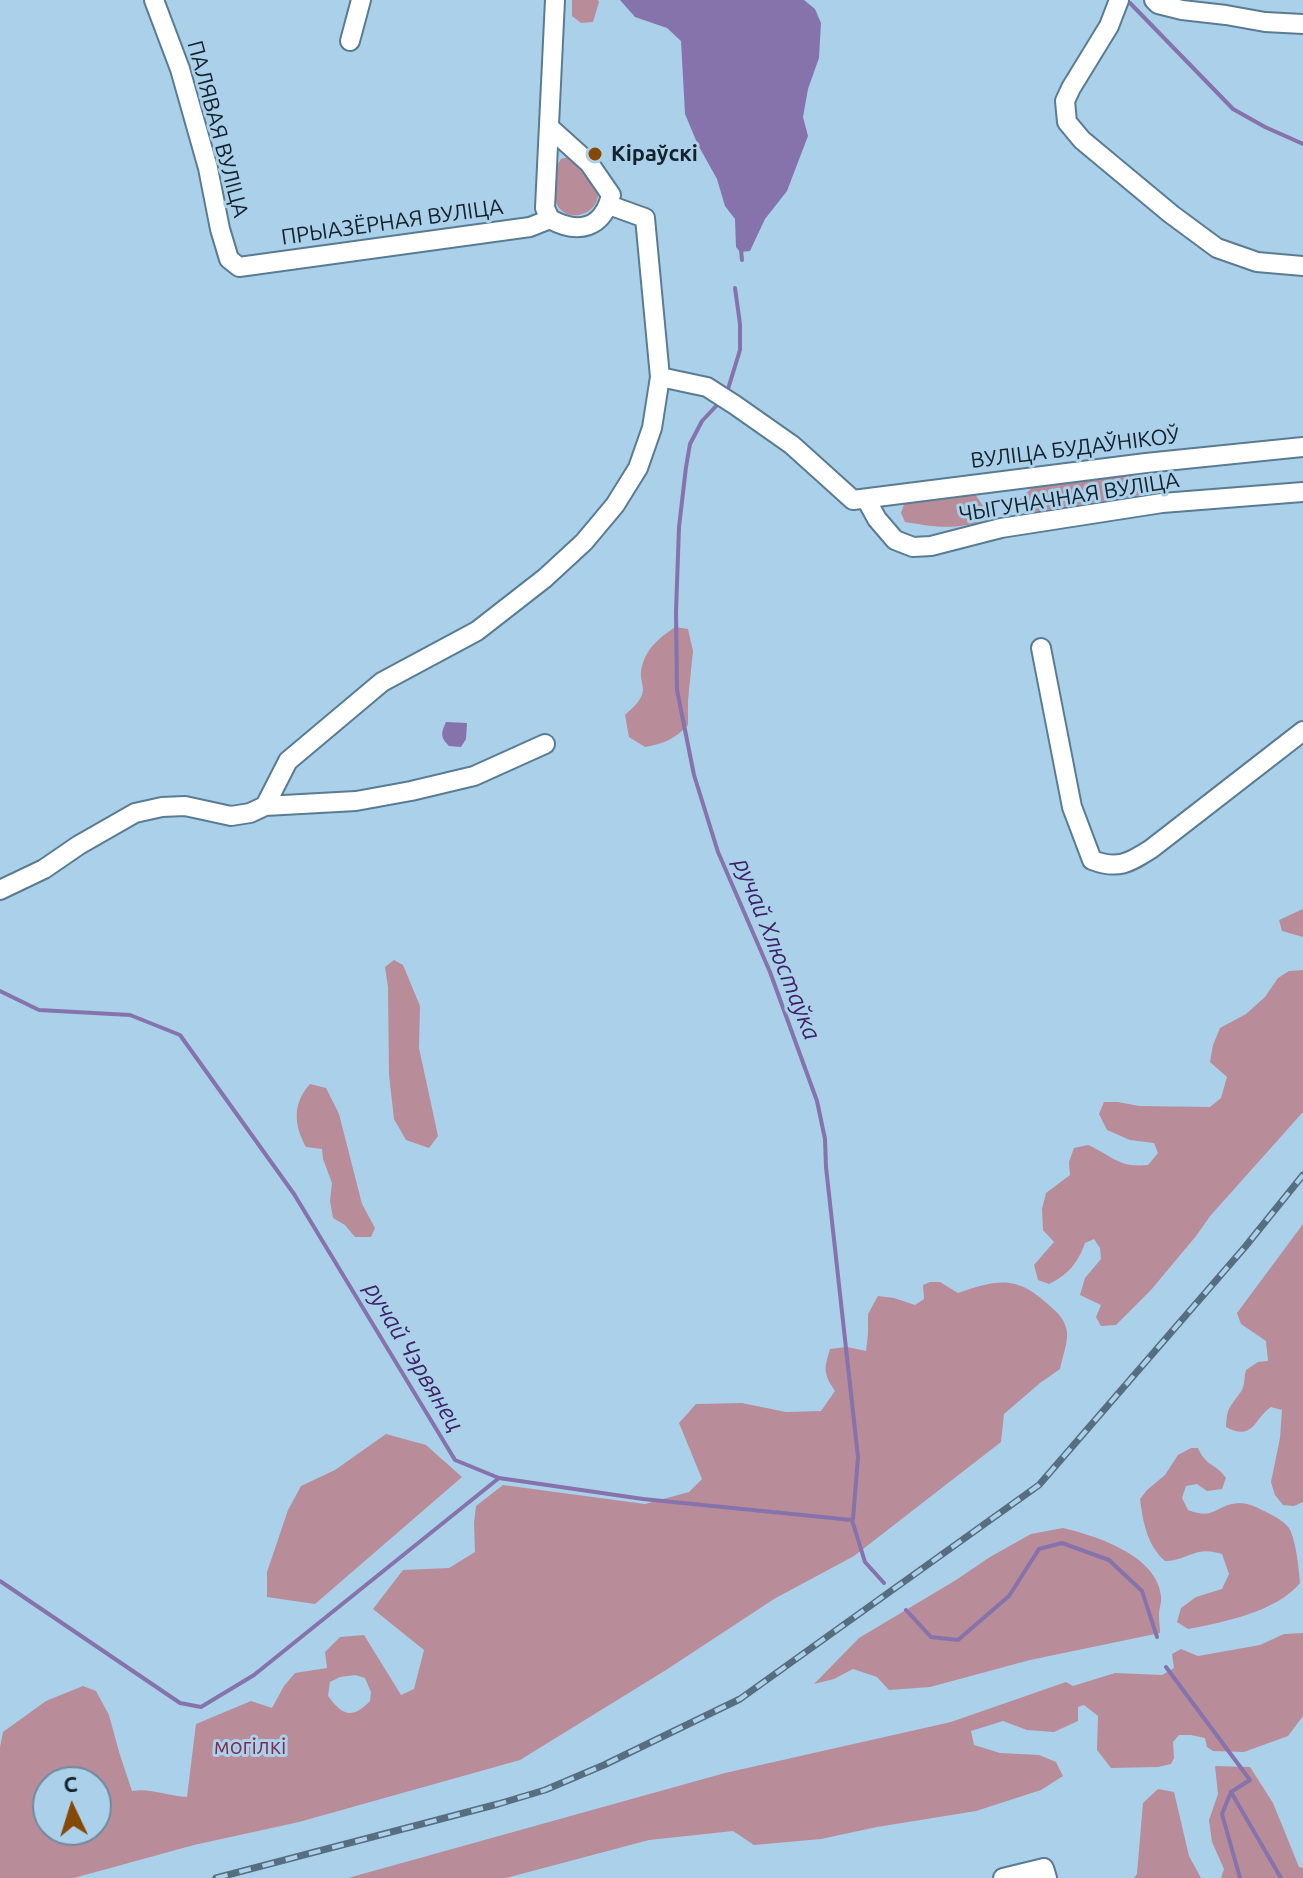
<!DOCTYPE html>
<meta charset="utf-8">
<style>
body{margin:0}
#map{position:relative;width:1303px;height:1878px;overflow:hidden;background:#abd0ea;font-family:Ubuntu,sans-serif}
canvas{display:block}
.north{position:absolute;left:32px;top:1766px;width:80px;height:80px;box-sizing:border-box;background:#abd0ea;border:2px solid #6f8a9e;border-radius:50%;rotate:356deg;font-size:22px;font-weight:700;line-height:32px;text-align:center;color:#14222c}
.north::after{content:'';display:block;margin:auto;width:28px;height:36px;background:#854806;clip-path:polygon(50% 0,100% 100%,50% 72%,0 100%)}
</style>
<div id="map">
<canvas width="1303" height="1878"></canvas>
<div class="north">С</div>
</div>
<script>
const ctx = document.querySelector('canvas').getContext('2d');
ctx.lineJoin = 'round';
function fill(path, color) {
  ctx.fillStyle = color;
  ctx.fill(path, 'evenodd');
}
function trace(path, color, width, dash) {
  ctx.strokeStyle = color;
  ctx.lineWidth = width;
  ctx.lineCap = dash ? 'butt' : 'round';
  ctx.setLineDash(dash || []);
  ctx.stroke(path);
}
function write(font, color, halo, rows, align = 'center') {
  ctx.font = font + ' Ubuntu,sans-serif';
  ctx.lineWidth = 6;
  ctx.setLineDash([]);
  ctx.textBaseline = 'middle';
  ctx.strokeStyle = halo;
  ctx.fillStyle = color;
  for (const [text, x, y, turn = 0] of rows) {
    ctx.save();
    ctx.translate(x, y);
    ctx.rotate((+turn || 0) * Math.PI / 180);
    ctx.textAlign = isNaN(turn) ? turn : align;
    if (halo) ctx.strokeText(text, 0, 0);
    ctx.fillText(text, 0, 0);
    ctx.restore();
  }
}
const green = new Path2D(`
 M572,0h26l1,2 -6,20 -12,1 -9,-7z
 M568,157c11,5 16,11 23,20 27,33 -32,58 -37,17 -2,-14 -1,-23 7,-35z
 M1136,473l8,13 -4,9 -107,17 -14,-12 16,-15z
 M971,488l16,24 -4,9c-29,9 -48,6 -78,1l-4,-9 3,-9 22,-9z
 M675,627l13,2 5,22 -5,49v25c-13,14 -25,19 -43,22l-16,-10 -4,-22c7,-7 17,-14 18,-25 0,-6 -3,-13 -2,-19 4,-22 17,-32 34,-44z
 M1303,909v28l-21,-6 -3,-11z
 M394,960l9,5 17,41 -1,42 19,88 -9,12 -23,-8 -12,-21 -5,-44 -1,-88 -3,-20z
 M1303,970v142l-92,103 -15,21 -45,54 -35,35 -15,1 -5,-9 5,-12 -21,-10 5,-17 16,-19 -1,-11 -6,-9 -9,4c-7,20 -17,32 -36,41l-11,-4 -4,-15 20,-23 -11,-12 -1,-21 4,-16 24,-18 -1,-13 5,-14 14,-3c25,11 30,23 60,20l10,-12 -4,-10 -24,-3 -23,-10 -8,-16 5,-12h14l21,4 71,1 11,-9 6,-21 -17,-15 3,-17 7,-17 26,-14 19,-17 13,-19 11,-7z
 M310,1084l16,4 13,26 23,90 13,24 -4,9h-16l-10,-12 -12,-7 -3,-17 2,-18 -9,-24 -1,-10 -16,-2c-12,-22 -14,-43 4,-63z
 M1303,1224v278l-9,4 -11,-1 -8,-10 -4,-13 9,-44 2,-28 -11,-3c-17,11 -17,35 -45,20 1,-22 5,-20 16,-37 3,-6 2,-14 4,-20l12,-8 10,-1 -2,-20 -25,-17 -4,-11z
 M930,1282h10l18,11c40,-14 59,-18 92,13 9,8 15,14 17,26 1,11 -5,26 -7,37l-20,14 -36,31 -3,28 -147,114 -80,43 -108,71 -146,90 -221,62 -105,23 -120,33h-74v-131l3,-15 43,-31 37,-15 13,5 13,24 10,37 13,39c18,-3 36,5 55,6l9,-73 55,-23 21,7 12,-22 11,-13 32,-5 -2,-16 15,-15 24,-2 37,60 13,-6 10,-39 -51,-41 30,-39 46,-2 26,-16 -1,-29 2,-17 27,-21 142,19 44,-12 13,-13 -23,-56 17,-19 46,-1 44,9 35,-1 14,-20c-12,-18 -11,-22 -5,-42l17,-2 19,4 2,-17v-20l10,-18 16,2 21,7 9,-6 -1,-14zM355,1675l10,3 6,14 -1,9c-18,19 -28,14 -42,-5l2,-14 10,-5zM48,1782h48v48h-48z
 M386,1434l40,11 36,32 -147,127 -48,-7v-25l21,-62 13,-24 34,-16z
 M1191,1448h7c8,19 18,15 28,30l-4,11 -15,2 -10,-7 -11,2 -4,12 6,12c28,11 27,-6 52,-7 8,0 16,4 24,8 8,4 19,9 25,17 7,12 10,41 11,55 -24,29 -76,39 -112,46l-11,-7 4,-14 15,-11 26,-8 7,-15 -7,-20c-27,-9 -33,6 -57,7 -18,-16 -22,-39 -25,-62l7,-9 18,-15 13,-20z
 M1063,1528c33,8 94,27 98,68 1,6 -2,12 -2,19 0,6 1,12 1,18l-130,27 -100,27 -41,3 -12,-13 -24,-8 -19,10 -20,5 45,-46 97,-58 34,-23 41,-23z
 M1303,1633v83l-15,20 -44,16 -31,-1 -6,-4 -2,-9 -14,-3h-12l-6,7 1,16 -3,6 -13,3 -47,1 -14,-18 1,-34 -14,-11 -6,2v14l-24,11 -27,-2 -24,-9 -32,10 3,14 26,8 39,2 17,7 7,14 -22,14 -65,21 -99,16 -56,12 -67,6 -21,-14 -84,9 -143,38h-158l377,-105 226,-51 115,-40 7,4 42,-13 47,2 12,-7 -2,-14 9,-5 17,7 62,-11 24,-11z
 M1215,1766l35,1 23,36 26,64 4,1v10h-82l3,-9 -12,-27 -3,-22 9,-26z
 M1158,1789l16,3 15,64 12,22h-67l3,-4 6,-71z`);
const water = new Path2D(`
 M620,0h184l11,9 6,14 -2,35 -11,31 -5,28 5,19 -21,55 -22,28 -15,32 -10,1 -4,-5 -1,-28 -10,-13 -8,-27 -19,-34 -13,-31 -4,-73 -14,-13 -32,-11z
 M446,722l21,1 -1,16 -5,8 -12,-1c-9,-9 -8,-13 -3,-24z`);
const stream = new Path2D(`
 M1130,3l103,106 32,18 38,17
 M741,250l1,10
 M728,389l12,-39v-26l-5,-36
 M719,403l-17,18 -12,23 -4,23 -7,60 -3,85 1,78 17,85 24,77 52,120 47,129 8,38 1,28 32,290 -5,62
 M0,991l39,19 91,5 50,20 114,159 161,266 44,18 144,21 209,21 13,42 19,21
 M0,1581l180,122 21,4 53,-32 245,-197
 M906,1610l25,27 27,3 51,-44 30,-47 23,-6 47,17 33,31 15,46
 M1166,1667l84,113 -19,12 -9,22 18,64
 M1231,1792l50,86`);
const minor = new Path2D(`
 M154,0l26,69 28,99 12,61 9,30 10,8 291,-40 20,-8
 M1119,0l-10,26 -38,62 -6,13 2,21 15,18 89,74 46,34 40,14 46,4
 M1154,0l4,4 24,6 44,5 39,7 38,2
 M350,41l11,-41
 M549,127l40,36 22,32c-8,33 -32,40 -61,24l-5,-11 10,-208
 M660,377l47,10 28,18 57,40 61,55 293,-37 157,-16
 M866,499l11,20 18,21 18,7 18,-1 70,-18 161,-25 141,-11
 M1041,648l31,159 20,53c26,10 37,3 59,-11l152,-118
 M265,806l23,-45 94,-79 95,-51 68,-53 39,-36 31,-37 23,-37 14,-40 8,-51 -15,-159 -36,-13
 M0,890l44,-21 35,-24 56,-32 27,-6 23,-1 46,10 19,-3 15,-7 91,-5 55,-10 63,-15 71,-32
 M1003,1878l41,-10 3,10`);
const rail = new Path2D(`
 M216,1878l282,-74 47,-14 59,-25 136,-66 299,-214 206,-238 58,-72`);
const markers = [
 [595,154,8,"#854806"]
];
const streetNames = [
 ["ПАЛЯВАЯ ВУЛІЦА",218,129,75],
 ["ПРЫАЗЁРНАЯ ВУЛІЦА",392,222,-8],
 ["ВУЛІЦА БУДАЎНІКОЎ",1075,448,-7],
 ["ЧЫГУНАЧНАЯ ВУЛІЦА",1069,497,-9]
];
const poiNames = [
 ["Кіраўскі",611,154]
];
const parkNames = [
 ["могілкі",250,1747]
];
const waterNames = [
 ["ручай Хлюстаўка",777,949,68],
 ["ручай Чэрвянец",414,1357,59]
];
fill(green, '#b98c99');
fill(water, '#8673ac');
trace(stream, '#8673ac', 4);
trace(minor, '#597c93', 22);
trace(minor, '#fff', 18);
trace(rail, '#566e7f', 7);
trace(rail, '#abd0ea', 4, [12]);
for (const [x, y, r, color] of markers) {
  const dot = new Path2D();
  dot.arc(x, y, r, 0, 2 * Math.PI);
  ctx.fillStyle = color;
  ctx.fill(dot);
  trace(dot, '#abd0ea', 3);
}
write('22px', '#14222c', '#abd0ea', streetNames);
write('bold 22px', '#14222c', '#abd0ea', poiNames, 'left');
write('22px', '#7f2d4d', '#abd0ea', parkNames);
write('italic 24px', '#3f2268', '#abd0ea', waterNames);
</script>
